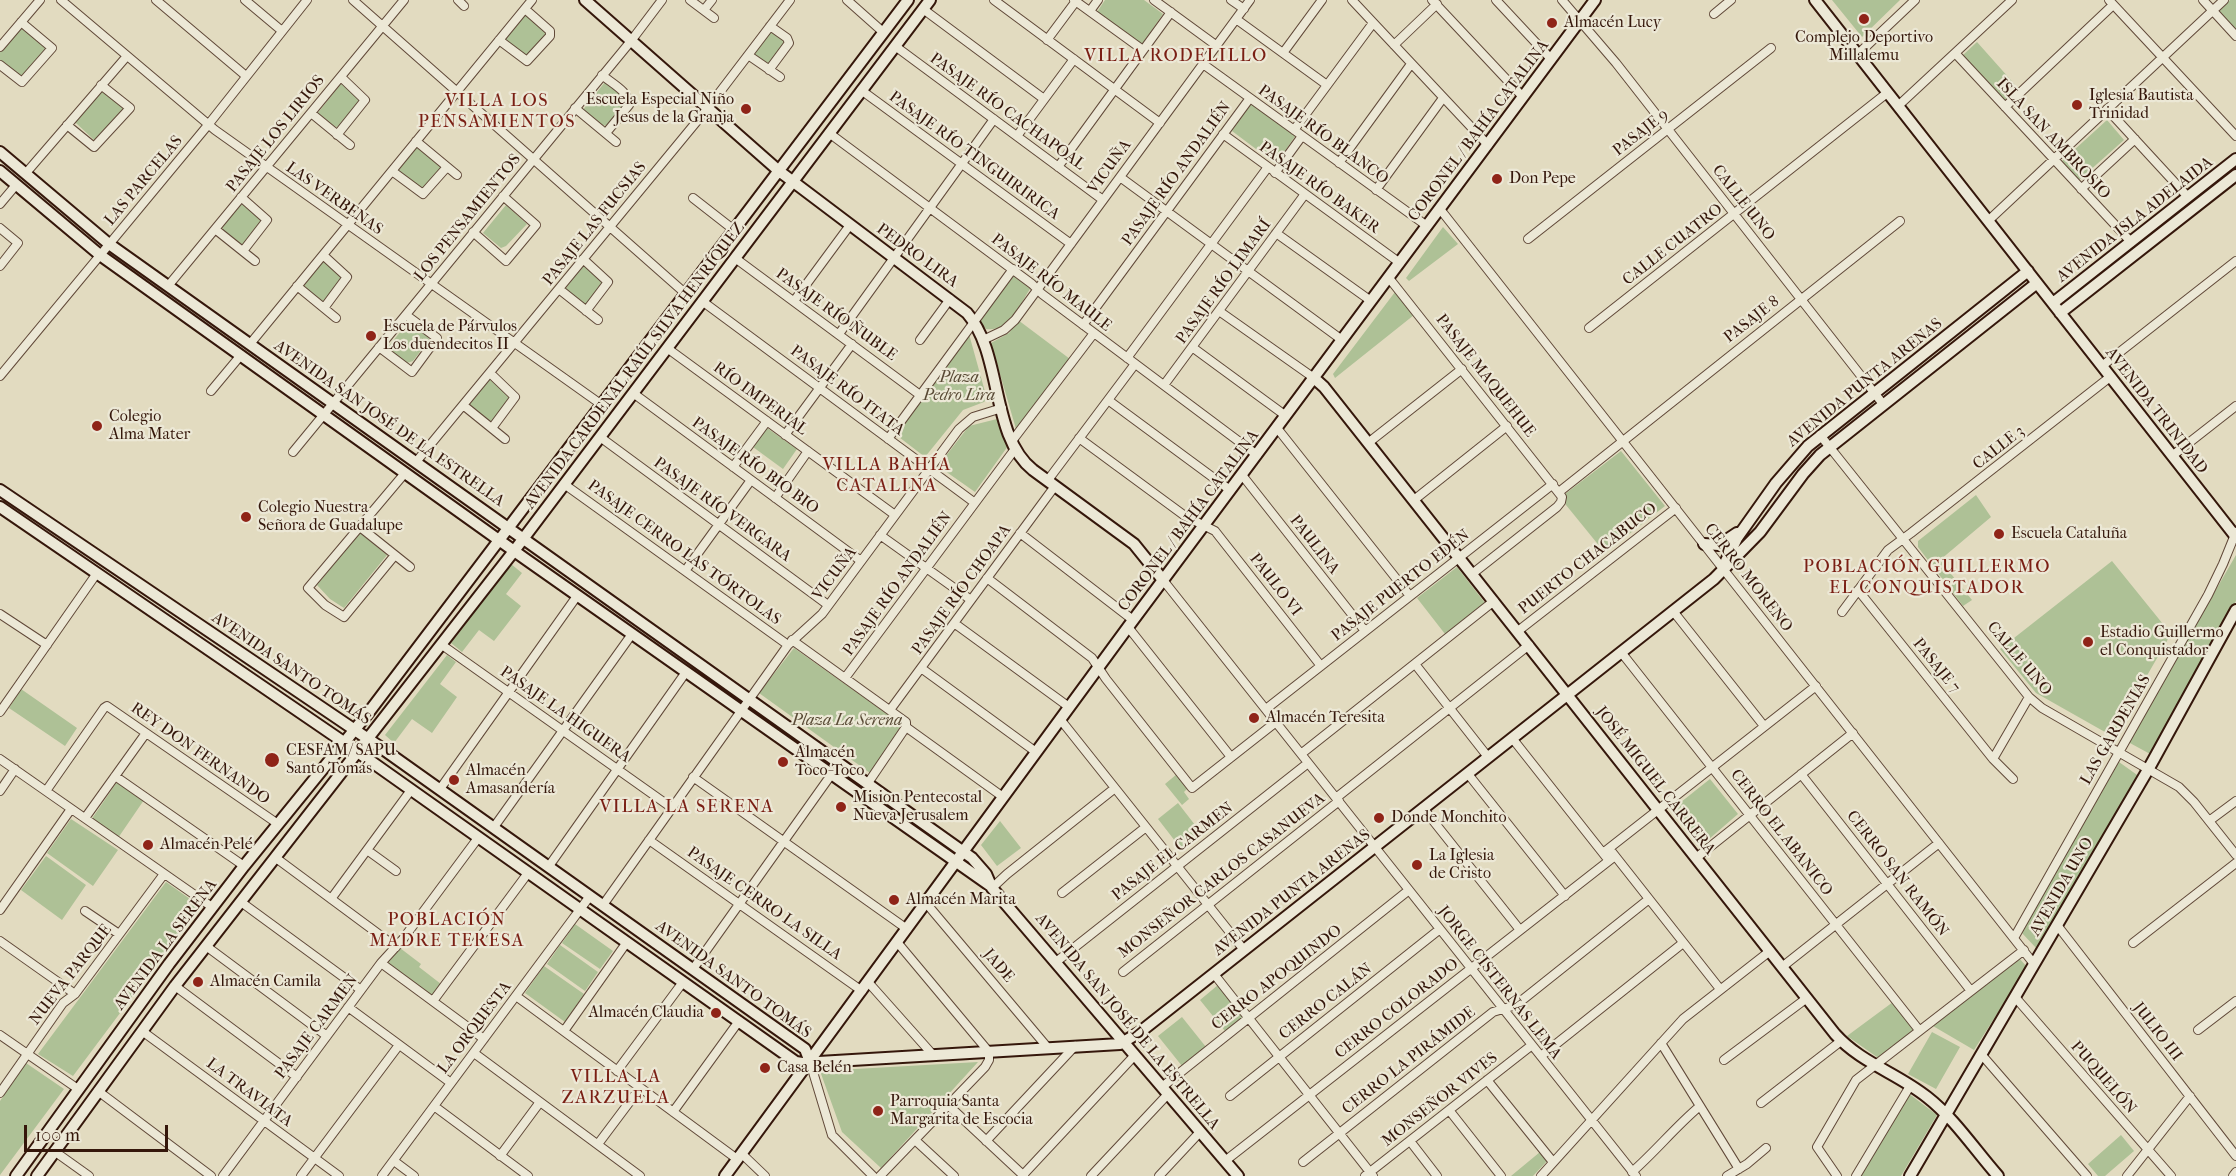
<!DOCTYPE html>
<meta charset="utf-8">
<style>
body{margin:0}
#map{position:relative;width:2236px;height:1176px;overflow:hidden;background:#e2dbc0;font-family:"IM FELL French Canon",serif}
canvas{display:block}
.scale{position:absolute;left:24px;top:1125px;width:144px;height:27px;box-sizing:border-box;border:3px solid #35170b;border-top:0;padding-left:8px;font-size:18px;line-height:21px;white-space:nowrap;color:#35170b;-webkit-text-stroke:4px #ece8d6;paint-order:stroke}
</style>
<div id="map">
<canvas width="2236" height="1176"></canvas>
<div class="scale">100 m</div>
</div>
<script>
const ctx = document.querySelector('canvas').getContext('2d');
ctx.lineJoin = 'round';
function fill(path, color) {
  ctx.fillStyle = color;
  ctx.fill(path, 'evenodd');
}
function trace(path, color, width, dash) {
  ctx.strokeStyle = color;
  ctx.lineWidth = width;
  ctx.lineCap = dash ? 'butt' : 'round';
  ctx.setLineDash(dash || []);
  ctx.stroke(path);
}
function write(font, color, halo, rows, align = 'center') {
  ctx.font = font + ' "IM FELL French Canon",serif';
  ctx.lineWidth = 4.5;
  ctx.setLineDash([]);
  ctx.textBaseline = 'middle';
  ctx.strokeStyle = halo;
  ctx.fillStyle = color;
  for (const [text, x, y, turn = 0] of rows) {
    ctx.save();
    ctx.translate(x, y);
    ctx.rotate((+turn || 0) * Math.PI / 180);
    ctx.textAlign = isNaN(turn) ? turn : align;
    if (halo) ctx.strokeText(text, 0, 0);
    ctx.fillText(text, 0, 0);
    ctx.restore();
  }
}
const green = new Path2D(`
 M1105,0h39l19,14 -21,30 -45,-32z
 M1832,0h68l-38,37z
 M2230,0h6v31l-18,-20z
 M529,14l19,20 -23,24 -20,-17 -1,-4 20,-22z
 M22,26l25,22 -26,30 -21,-18v-9z
 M773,30l12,10 1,4 -16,20h-6l-9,-7 -2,-6 16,-20z
 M1977,42l41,46 -14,13 -41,-46z
 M343,81l19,17 -22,28 -4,1 -19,-13z
 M605,82l20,15 1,6 -17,23 -9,-1 -18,-14z
 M103,89l22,18 -24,32 -7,1 -18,-17v-5z
 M1251,103l45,32 -20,29 -44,-33z
 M2107,120l17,20 -45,40 -17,-19z
 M416,147l24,16 2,8 -17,19h-7l-22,-18z
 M245,204l18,14v4l-16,21 -7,2 -17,-14 -1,-4 18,-22z
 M506,205l21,19 -21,22 -5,2 -18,-15z
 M1443,227l15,17 -49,37 -3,-3z
 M321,261h4l19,15 -18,26 -4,1 -19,-15v-5z
 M585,264l20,19 -17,20 -5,1 -18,-15z
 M1016,275l13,10 1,4c-11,17 -21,43 -44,40l-7,-8 32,-45z
 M1395,292l19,23 -79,63 -2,-4z
 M410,320l18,14 1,6 -16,21 -6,2 -20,-15z
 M1018,320l52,39 -54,70 -25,-86 18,-10z
 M969,334l18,65 -3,3 -21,8 -38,47 -30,-23z
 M490,379h3l19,16 -18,27 -5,1 -19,-15 -1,-3z
 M997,419l11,27 -33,46 -37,-26 31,-40z
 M767,428l30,21 -14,20 -30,-22z
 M1621,451l44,55 -60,47 -39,-48 -1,-11z
 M1976,495l15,22 -51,43 32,40 -9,6 -45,-59v-6z
 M360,533l27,22 -43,53 -14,-9 -13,-14z
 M2236,555v46l-84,154 -24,-13z
 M2112,561l59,73 -59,102 -76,-43 -36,-44z
 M511,564l11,9 -16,21 15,12 -27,35 -15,-11 -17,22 -11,-9z
 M1457,567l28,36 -40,31 -28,-36z
 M794,648l106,75 1,3 -31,47 -111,-80z
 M447,655l9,7 -16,22 17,13 -25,36 -20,-14 -18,24 -9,-8z
 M21,689l56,39 -12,18 -56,-38z
 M2119,762l21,15 -103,172 -16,-17z
 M1177,774l11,14 -4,4 5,7 -7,6 -17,-21z
 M1710,779l28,35 -37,32 -30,-36z
 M117,782l27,18 -26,38 -27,-18z
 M1178,803l24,31 -20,16 -24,-31z
 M71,819l47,31 -25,36 -46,-33z
 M1000,821l21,27 -24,18 -16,-21z
 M46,856l40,29 -24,35 -41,-30z
 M166,882l34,24 -127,170 -35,-22z
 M575,924l38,27 -13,18 -38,-26z
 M560,945l38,27 -13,19 -38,-27z
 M400,948l21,16 -2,3 22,17 -9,13 -44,-34z
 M2019,958l8,9 -53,83 -41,-24z
 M544,966l40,28 -19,28 -40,-29z
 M1218,985l25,32 -18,14 -25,-31z
 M1893,1002l20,25v4l-34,26h-2l-30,-21z
 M1182,1017l24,30 -24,19 -24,-30z
 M1932,1032l28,15 -24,42 -28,-15z
 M978,1062l-97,106 -39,-36 -22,-61z
 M26,1063l38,26 -64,86v-74z
 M1908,1093l29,22 -36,61h-42z
 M2121,1135l13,16 -29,25h-7l-10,-12z
 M1540,1152l8,8 -15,16h-22z`);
const street = new Path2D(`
 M61,0l154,130 387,275
 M156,0l90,76
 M245,0l37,31
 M353,0l333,294
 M458,0l6,6
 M690,0l24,18
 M847,0l36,32
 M994,0l166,123
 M1074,0l69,50
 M1154,0l63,46
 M1231,0l13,9
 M1352,0l136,145
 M1432,0l91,97
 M1496,0l55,59
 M1562,0l54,63 267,341
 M2109,0l127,136
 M2203,0l33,36
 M923,9l121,90
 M704,10l8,-10
 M1090,11l8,-11
 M1714,14l17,-14
 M1236,19l91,66
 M499,40l28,21 23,-25v-5l-25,-22
 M1047,40l29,-39
 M1394,45l43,-41
 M895,46l208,154
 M0,47l40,-47
 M1283,53l39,-53
 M1955,53l176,189
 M748,55l32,22
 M1857,55l58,-55
 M1203,64l224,162
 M0,65l22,17 30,-34 -31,-26
 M769,70l20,-27 -2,-5 -17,-12
 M602,75c9,8 28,17 27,30l-23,28
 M861,90l210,154
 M1898,106l114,-106
 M2005,107l108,-102
 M575,108l41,34
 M2107,109l81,88
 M311,113l39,32
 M67,125l27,22 36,-39 -29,-23
 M1294,130l79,-107
 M829,133l203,151 10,10 215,161
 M1223,134l177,129
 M337,135l28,-35 -24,-23
 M1017,136l57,-77
 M416,141l41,34
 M1339,163l72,-99
 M1058,167l113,-155
 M392,171l31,23 24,-27
 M26,173l101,-117
 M1275,173l27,-37
 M1120,177l222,163
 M2081,189l54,-50
 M1376,190l67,-92
 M241,197l26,23 -24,31
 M693,198l41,32
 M0,204l16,-19
 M1440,209l594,755
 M1988,221l236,-221
 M0,228l18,15 -18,23
 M215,229l40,32
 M473,232l33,29 30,-36 -33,-29
 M1276,233l95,68
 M1528,239l243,-191
 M323,255l24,22 -23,31
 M735,258l185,137
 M583,259l25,23 -22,29
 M1389,278l173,219 -1,5 -4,5 -85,67
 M168,286l236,-286
 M297,286l39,32
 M559,289l39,31
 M702,301l273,202
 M794,301l56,-76
 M1219,311l95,67
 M1083,325l167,-227
 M1589,328l298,-235
 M839,334l155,-215
 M920,340l30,-41
 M983,340l21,-10 11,-10 235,-320
 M250,344l282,-344
 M379,347l33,25 25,-34 -31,-23
 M1192,347l94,69
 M667,348l228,167
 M1127,358l141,-191
 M2102,366l134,-105
 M490,373l25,24 -23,31
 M0,376l208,-251 99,-125
 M1164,385l141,-191
 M211,391l30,-36
 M633,393l228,168
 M1108,400l122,90
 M463,405l42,34
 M1277,428l133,168
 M785,435l67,-91
 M1820,435l209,262 13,11 137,79 15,15 42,53
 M600,437l228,168
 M1079,438l106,78 30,15 106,135
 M888,439l125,-170
 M1012,441l82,-108
 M1368,443l94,-74
 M293,452l338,-411 31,-41
 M2172,456l64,-50
 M416,462l291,-353 83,-109
 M733,467l34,-46
 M1242,475l123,156
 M1048,480l87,-116
 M564,484l224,161
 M1559,492l341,-271
 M775,498l33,-47
 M1414,500l93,-74
 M360,527l50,40
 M1020,533l113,87
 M880,535l91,65
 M395,555l-51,62 -19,-12 -17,-17 97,-115
 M685,571l66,-91
 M987,578l105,80 14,21 86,109 84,-66
 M1163,580l473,596
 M1858,590l135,169 20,20
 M1673,611l91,115
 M1842,612l46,-62 23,-17 199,-156
 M0,614l47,31
 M954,623l115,84
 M1128,627l103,130
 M1518,631l158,-123
 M792,640l114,82v5l-38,56
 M442,645l230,163
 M1621,652l298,378
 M1415,664l73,93
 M921,668l115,84
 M845,678l170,-229
 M1266,709l287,-225
 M890,710l165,-224
 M0,712l97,-139
 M1060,719l184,231
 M906,727l97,70
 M1512,738l94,119
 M1301,754l193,-153
 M0,759l212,148
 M1993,759l36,-62
 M1468,774l97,122
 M1801,774l170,217
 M115,776l129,90
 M693,777l214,152
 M440,789l137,-193
 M0,791l15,-22
 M46,791l58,-83 3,-2 171,118
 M1336,798l193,-153
 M1423,808l97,122
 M85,818l61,-85
 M2209,821l27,-20
 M494,827l138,-193
 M649,840l213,151
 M367,850l29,21
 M1612,852l108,137
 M1603,853l213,-167
 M276,858l120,89
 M1696,858l157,-125
 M549,866l137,-194
 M992,888l15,-14 108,-86
 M1062,893l84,-66
 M331,899l80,-109
 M241,902l120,88
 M926,903l122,145
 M603,905l185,-260 34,-31 137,-185 14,-12 29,-9
 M0,910l71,-101
 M85,911l34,23
 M2057,925l179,231
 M2014,938l194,-343 15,-31 13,-32
 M0,941l75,53
 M2133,943l103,-80
 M206,946l121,90
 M1056,962l252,-199
 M381,963l103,76
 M1782,967l157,-124
 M693,969l138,-194
 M1123,972l216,-171
 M1214,974l159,202
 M868,982l65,73
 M175,986l122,91
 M516,996l221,163
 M2015,997l156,179
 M433,1001l95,-128
 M348,1007l103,76
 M2198,1030l38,-29
 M142,1031l197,145
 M564,1031l63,-89
 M0,1035l78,54
 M1661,1043l78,126
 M474,1053l166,123
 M1981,1054l106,122
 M1541,1056l142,-113
 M1724,1060l83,-62
 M810,1062l22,73 41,41
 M617,1071l66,-89
 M1487,1080l66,82
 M1162,1087l247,-197
 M98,1091l113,85
 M0,1093l63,-90 12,-9 89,-120
 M1230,1096l210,-167
 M1761,1103l80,-62
 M948,1105l76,71
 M434,1106l94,70
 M1449,1110l52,66
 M673,1112l66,-91
 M915,1140l39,36
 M986,1141l89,-95
 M1410,1141l27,35
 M598,1144l42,-56
 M54,1151l35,25
 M742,1154l23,22
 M500,1156l40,-54
 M394,1161l20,15
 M1225,1161l390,-305
 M1303,1162l190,-150 23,-7 133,-106
 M1632,1172c24,-21 44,-46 68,-66
 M1023,1175l112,-120
 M223,1176l158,-213 22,-24 75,-101
 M301,1176l98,-131
 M382,1176l208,-280
 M880,1176l105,-109 4,-7v-8l-92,-110
 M1091,1176l77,-82
 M1159,1176l41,-44
 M1365,1176l167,-131
 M1541,1176l142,-157 87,-68
 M1727,1176l20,-12 19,-16
 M1837,1176l-20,-29 39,-67 168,-130
 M1856,1176l54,-90
 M2127,1176l63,-80
 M2233,1176l3,-4`);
const secondary = new Path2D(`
 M585,0l194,171 188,142c36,41 23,123 66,157l101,74 29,36
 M1815,0l421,537
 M0,152l109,92 863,614 14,16 6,14 246,288
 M0,171l100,84 424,303 468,329
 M2053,303l183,-144
 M2060,313l176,-138
 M1314,378l10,9 511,647c26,29 62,39 92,63 27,21 48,53 71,79
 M0,490l380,257 425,302 5,13
 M0,507l345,236 451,319 6,1 318,-19 20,-12 574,-453 46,-47 43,-58 17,-19 217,-172
 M1704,544l15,1 18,-12
 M1726,561l11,-23 39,-55 32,-37 220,-175
 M16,1176l153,-212 75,-98 125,-154 539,-712
 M37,1176l138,-190 339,-435 416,-551
 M725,1176l403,-549 467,-627
 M1910,1176l239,-408 87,-158`);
const markers = [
 [1864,19,6,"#8f2418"],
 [1552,23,6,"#8f2418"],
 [2077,105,6,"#8f2418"],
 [746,109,6,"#8f2418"],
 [1497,179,6,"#8f2418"],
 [371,336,6,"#8f2418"],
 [97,426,6,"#8f2418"],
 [246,517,6,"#8f2418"],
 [1999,534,6,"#8f2418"],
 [2088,642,6,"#8f2418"],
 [1254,718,6,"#8f2418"],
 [272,760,8,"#8f2418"],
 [783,762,6,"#8f2418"],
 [454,780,6,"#8f2418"],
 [841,807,6,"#8f2418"],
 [1379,818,6,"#8f2418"],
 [148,845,6,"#8f2418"],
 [1417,865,6,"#8f2418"],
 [894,900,6,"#8f2418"],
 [198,982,6,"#8f2418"],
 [716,1013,6,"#8f2418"],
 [765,1068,6,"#8f2418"],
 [878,1111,6,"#8f2418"]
];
const poiNames = [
 ["Almacén Lucy",1564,23],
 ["Complejo Deportivo",1864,38,"center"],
 ["Millalemu",1864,56,"center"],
 ["Iglesia Bautista",2089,96],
 ["Trinidad",2089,114],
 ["Escuela Especial Niño",734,100,"right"],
 ["Jesus de la Granja",734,118,"right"],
 ["Don Pepe",1509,179],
 ["Escuela de Párvulos",383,327],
 ["Los duendecitos II",383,345],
 ["Colegio",109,417],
 ["Alma Mater",109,435],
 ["Colegio Nuestra",258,508],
 ["Señora de Guadalupe",258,526],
 ["Escuela Cataluña",2011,534],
 ["Estadio Guillermo",2100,633],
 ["el Conquistador",2100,651],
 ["Almacén Teresita",1266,718],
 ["CESFAM/ SAPU",286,751],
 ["Santo Tomás",286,769],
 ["Almacén",795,753],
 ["Toco-Toco",795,771],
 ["Almacén",466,771],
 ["Amasandería",466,789],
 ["Mision Pentecostal",853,798],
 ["Nueva Jerusalem",853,816],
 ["Donde Monchito",1391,818],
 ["Almacén Pelé",160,845],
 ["La Iglesia",1429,856],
 ["de Cristo",1429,874],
 ["Almacén Marita",906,900],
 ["Almacén Camila",210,982],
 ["Almacén Claudia",704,1013,"right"],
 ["Casa Belén",777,1068],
 ["Parroquia Santa",890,1102],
 ["Margarita de Escocia",890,1120]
];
const streetNames = [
 ["PASAJE RÍO CACHAPOAL",1007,112,36],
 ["CORONEL / BAHÍA CATALINA",1479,131,-53],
 ["PASAJE 9",1641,133,-38],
 ["PASAJE LOS LIRIOS",276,134,-51],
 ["PASAJE RÍO BLANCO",1323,135,36],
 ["ISLA SAN AMBROSIO",2053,139,47],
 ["PASAJE RÍO TINGUIRIRICA",974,156,36],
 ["VICUÑA",1110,167,-54],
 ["PASAJE RÍO ANDALIÉN",1177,174,-54],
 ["LAS PARCELAS",144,181,-50],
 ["PASAJE RÍO BAKER",1319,188,36],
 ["LAS VERBENAS",334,199,35],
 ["CALLE UNO",1743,203,52],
 ["LOS PENSAMIENTOS",468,218,-51],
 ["AVENIDA ISLA ADELAIDA",2135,220,-38],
 ["PASAJE LAS FUCSIAS",595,224,-51],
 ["CALLE CUATRO",1673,245,-38],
 ["PEDRO LIRA",917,256,36],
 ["PASAJE RÍO LIMARÍ",1224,282,-54],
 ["PASAJE RÍO MAULE",1051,283,38],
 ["PASAJE RÍO ÑUBLE",836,315,36],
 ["PASAJE 8",1752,320,-38],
 ["AVENIDA CARDENAL RAÚL SILVA HENRÍQUEZ",635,366,-53],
 ["PASAJE MAQUEHUE",1485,376,52],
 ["AVENIDA PUNTA ARENAS",1865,383,-39],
 ["PASAJE RÍO ITATA",847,391,37],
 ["RÍO IMPERIAL",760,399,36],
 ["AVENIDA TRINIDAD",2156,411,52],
 ["AVENIDA SAN JOSÉ DE LA ESTRELLA",389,424,35],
 ["CALLE 3",1999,448,-38],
 ["PASAJE RÍO BIO BIO",755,466,36],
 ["PASAJE RÍO VERGARA",722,510,36],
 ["CORONEL / BAHÍA CATALINA",1189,521,-53],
 ["PAULINA",1314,545,52],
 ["PASAJE CERRO LAS TÓRTOLAS",684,553,36],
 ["PUERTO CHACABUCO",1588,559,-38],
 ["VICUÑA",835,574,-53],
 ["CERRO MORENO",1748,578,52],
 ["PASAJE RÍO ANDALIÉN",898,584,-54],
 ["PAULO VI",1275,585,52],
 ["PASAJE PUERTO EDÉN",1401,586,-38],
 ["PASAJE RÍO CHOAPA",962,590,-54],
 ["CALLE UNO",2019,659,50],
 ["PASAJE 7",1936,666,51],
 ["AVENIDA SANTO TOMÁS",291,669,34],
 ["PASAJE LA HIGUERA",565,715,35],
 ["LAS GARDENIAS",2116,730,-60],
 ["REY DON FERNANDO",200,754,35],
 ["JOSÉ MIGUEL CARRERA",1655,781,52],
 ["CERRO EL ABANICO",1781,833,52],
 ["PASAJE EL CARMEN",1173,852,-38],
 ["CERRO SAN RAMÓN",1897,874,52],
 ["MONSEÑOR CARLOS CASANUEVA",1222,876,-38],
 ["AVENIDA UNO",2062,887,-60],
 ["AVENIDA PUNTA ARENAS",1292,893,-38],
 ["PASAJE CERRO LA SILLA",764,904,35],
 ["AVENIDA LA SERENA",166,945,-53],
 ["JADE",998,966,50],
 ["NUEVA PARQUE",71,975,-52],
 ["CERRO APOQUINDO",1277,978,-38],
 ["AVENIDA SANTO TOMÁS",733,980,36],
 ["JORGE CISTERNAS LEMA",1499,983,52],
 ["CERRO CALÁN",1326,1002,-38],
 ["CERRO COLORADO",1397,1009,-38],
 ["AVENIDA SAN JOSÉ DE LA ESTRELLA",1127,1022,50],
 ["PASAJE CARMEN",317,1027,-53],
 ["LA ORQUESTA",475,1028,-53],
 ["JULIO III",2157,1032,52],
 ["CERRO LA PIRÁMIDE",1409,1061,-38],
 ["PUQUELÓN",2103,1078,49],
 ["LA TRAVIATA",249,1093,37],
 ["MONSEÑOR VIVES",1440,1100,-38]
];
const parkNames = [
 ["Plaza",959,378],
 ["Pedro Lira",959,396],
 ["Plaza La Serena",847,721]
];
const neighbourhoodNames = [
 ["VILLA RODELILLO",1176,57],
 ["VILLA LOS",497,102],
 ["PENSAMIENTOS",497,123],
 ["VILLA BAHÍA",887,466],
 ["CATALINA",887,487],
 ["POBLACIÓN GUILLERMO",1927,568],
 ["EL CONQUISTADOR",1927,589],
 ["VILLA LA SERENA",687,808],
 ["POBLACIÓN",447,921],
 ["MADRE TERESA",447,942],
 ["VILLA LA",616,1078],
 ["ZARZUELA",616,1099]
];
fill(green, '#aec196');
trace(street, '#604838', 10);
trace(secondary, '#35170b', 14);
trace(street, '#ece8d6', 8);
trace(secondary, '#ece8d6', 10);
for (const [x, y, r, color] of markers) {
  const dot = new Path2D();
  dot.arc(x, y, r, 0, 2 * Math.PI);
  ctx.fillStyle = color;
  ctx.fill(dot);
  trace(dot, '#ece8d6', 2);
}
write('16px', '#35170b', '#ece8d6', poiNames, 'left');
write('16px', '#35170b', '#ece8d6', streetNames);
write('italic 16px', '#594a35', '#ece8d6', parkNames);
ctx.letterSpacing = '1.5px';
write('18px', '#7a1f14', '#ece8d6', neighbourhoodNames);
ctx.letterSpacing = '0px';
</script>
